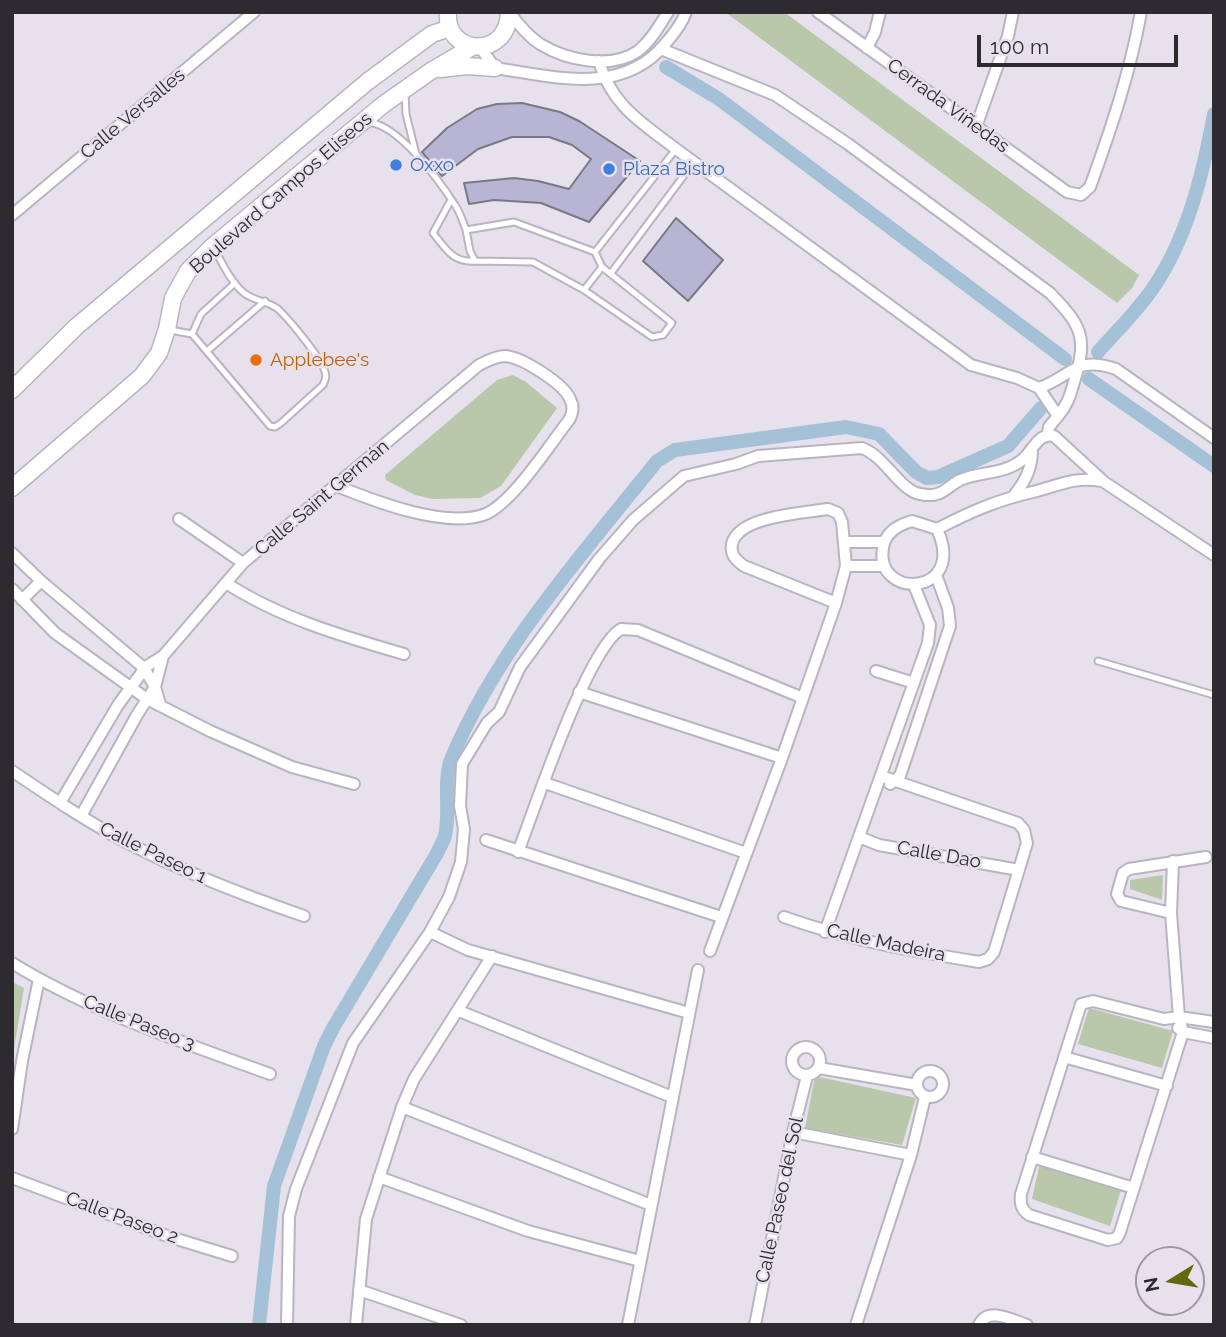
<!DOCTYPE html>
<meta charset="utf-8">
<style>
body{margin:0}
#map{position:relative;width:1226px;height:1337px;overflow:hidden;background:#e7e1ed;font-family:Raleway,sans-serif}
canvas{display:block}
.frame{position:absolute;inset:0;border:14px solid #2d2b2f;pointer-events:none}
.north{position:absolute;left:1135px;top:1246px;width:70px;height:70px;box-sizing:border-box;background:#e7e1ed;border:2px solid #9d98a1;border-radius:50%;rotate:259deg;font-size:19px;font-weight:700;line-height:28px;text-align:center;color:#2d2b2f}
.north::after{content:'';display:block;margin:auto;width:24px;height:32px;background:#5f690f;clip-path:polygon(50% 0,100% 100%,50% 72%,0 100%)}
.scale{position:absolute;left:977px;top:35px;width:201px;height:32px;box-sizing:border-box;border:4px solid #2d2b2f;border-top:0;padding-left:9px;font-size:21px;line-height:24px;white-space:nowrap;color:#2d2b2f;-webkit-text-stroke:5px #e7e1ed;paint-order:stroke}
</style>
<div id="map">
<canvas width="1226" height="1337"></canvas>
<div class="frame"></div>
<div class="north">N</div>
<div class="scale">100 m</div>
</div>
<script>
const ctx = document.querySelector('canvas').getContext('2d');
ctx.lineJoin = 'round';
function fill(path, color) {
  ctx.fillStyle = color;
  ctx.fill(path, 'evenodd');
}
function trace(path, color, width, dash) {
  ctx.strokeStyle = color;
  ctx.lineWidth = width;
  ctx.lineCap = dash ? 'butt' : 'round';
  ctx.setLineDash(dash || []);
  ctx.stroke(path);
}
function write(font, color, halo, rows, align = 'center') {
  ctx.font = font + ' Raleway,sans-serif';
  ctx.lineWidth = 5;
  ctx.setLineDash([]);
  ctx.textBaseline = 'middle';
  ctx.strokeStyle = halo;
  ctx.fillStyle = color;
  for (const [text, x, y, turn = 0] of rows) {
    ctx.save();
    ctx.translate(x, y);
    ctx.rotate((+turn || 0) * Math.PI / 180);
    ctx.textAlign = isNaN(turn) ? turn : align;
    if (halo) ctx.strokeText(text, 0, 0);
    ctx.fillText(text, 0, 0);
    ctx.restore();
  }
}
const green = new Path2D(`
 M725,12h59l355,263 -7,13 -15,15z
 M513,375l13,7 31,26 -56,78 -21,12 -48,1 -17,-4 -29,-15 -1,-5 112,-95z
 M1163,875l-1,25 -32,-11v-9z
 M12,982l12,6 -12,73z
 M1089,1008l84,23 -11,37 -84,-24z
 M815,1076l101,22 -14,47 -97,-17z
 M1040,1163l81,27 -11,36 -78,-27z`);
const canal = new Path2D(`
 M666,67l53,32 346,260
 M1098,352c18,-20 38,-40 53,-61 36,-51 52,-117 63,-177
 M1089,379l125,87
 M259,1325l15,-139 50,-140 9,-18 103,-173c3,-6 7,-13 9,-19 6,-26 -3,-54 7,-79 48,-112 130,-202 205,-296l18,-11 171,-23 33,7 37,38 11,6 11,-1 70,-31 33,-38`);
const building = new Path2D(`
 M522,103l38,9 19,9 61,40 -51,61 -48,-19 -47,-3 -25,4 -5,-21 50,-5 24,3 31,8 22,-30 -19,-14 -23,-8h-37l-34,12 -36,27 -20,-24 25,-24 30,-19 20,-5z
 M676,218l47,42 -35,41 -45,-40z`);
const lane = new Path2D(`
 M405,92l1,22 10,40
 M368,122c31,3 71,58 87,83 5,7 8,17 11,25l48,-8 81,30 7,15 -18,23
 M451,200l-18,33c13,16 20,30 42,28
 M466,230l4,21 5,10 58,1 51,28 68,47 11,-2 9,-12 -70,-56
 M595,252l81,-103
 M611,273l83,-111
 M170,330l22,4 78,92 5,1 6,-4 42,-38c3,-6 4,-10 1,-16 -5,-13 -35,-50 -46,-60 -10,-8 -24,-8 -34,-16 -13,-11 -22,-30 -30,-45
 M192,334l9,-20 34,-31
 M207,351l58,-50
 M1098,661l116,34`);
const street = new Path2D(`
 M818,12l249,180 14,3 9,-8c21,-58 40,-114 51,-175
 M510,13c8,11 18,23 30,31 26,16 71,26 98,7 12,-9 22,-26 30,-39
 M480,47l15,21c56,8 127,29 170,-24 8,-9 17,-20 21,-32
 M867,48l8,-16 5,-20
 M661,49l114,46 73,49 202,149c32,33 38,44 24,89 -4,14 -6,22 -16,34
 M599,61c12,44 43,62 77,88l295,216 46,13 22,10 19,28 -9,11 -1,7
 M976,127l32,-91 5,-24
 M12,215l242,-203
 M1039,388c33,-12 37,-33 77,-19l98,69
 M1015,494c11,-14 17,-26 17,-45
 M179,519l64,44
 M912,521l25,8c31,68 -63,71 -54,19 2,-16 15,-23 29,-27z
 M937,529c33,-17 60,-29 96,-37 24,-6 42,-16 68,-11
 M845,542h39
 M12,553l29,28 103,87 11,19 5,17
 M846,566h38
 M226,583c54,35 116,53 178,71
 M12,589l43,44 92,66 63,32 82,36 62,17
 M22,600l19,-19
 M876,671l38,12
 M579,692l203,66
 M12,771c37,25 74,50 114,71 57,30 117,53 178,74
 M545,783l201,70
 M890,784l10,-8 50,-150 -2,-18 -12,-33
 M60,803l58,-98 22,-30 4,-7 19,-12 80,-93 236,-198c8,-4 17,-9 26,-9 17,1 59,28 65,43 4,7 3,14 -1,21 -19,24 -58,86 -86,95 -40,13 -109,-14 -146,-29
 M81,816l56,-101 18,-28 8,-31
 M859,837l20,8 140,25
 M486,840l235,77
 M518,852c17,-44 69,-203 103,-223l17,1 165,68
 M1173,861l-2,52 8,104 4,15 -63,200 -3,6 -9,2 -79,-25c-8,-6 -9,-11 -8,-21l60,-190 12,-3 71,18 15,-2 35,5
 M1171,913l-50,-12 -4,-7 6,-21 6,-4 77,-12
 M784,917c64,23 128,34 195,45l9,-3 6,-7 33,-109 -3,-13 -6,-7 -137,-47
 M430,932l38,18 221,63
 M825,932l103,-289 2,-18 -16,-40
 M710,951l72,-193 54,-155 10,-37 -4,-44 -4,-9 -10,-4c-24,4 -90,7 -96,35 -2,11 4,16 12,22l92,37
 M12,963c80,49 170,79 258,111
 M459,1011l213,86
 M1178,1028l5,4 31,6
 M792 1061a14 14 0 1 1 28 0a14 14 0 1 1-28 0Z
 M1064,1057l103,29
 M819,1068l98,17
 M917 1084a13 13 0 1 1 26 0a13 13 0 1 1-26 0Z
 M402,1107l249,98
 M12,1129l10,-68 17,-82
 M793,1132l118,23
 M1032,1157l102,31
 M379,1177l149,54 112,30
 M12,1178l158,59 62,19
 M359,1290l102,35
 M287,1325l2,-109 7,-27 57,-146 77,-111 19,-35 12,-35 3,-33 -4,-23 2,-42 25,-41 12,-11 21,-45 79,-108 34,-39 51,-44 52,-12 22,-8 104,-8c24,9 37,42 58,46 5,1 12,2 17,0 8,-2 15,-10 23,-14 20,-9 43,-5 62,-20 11,-9 16,-28 32,-24l50,46 110,73
 M356,1325l10,-106 36,-112 12,-28 78,-123
 M628,1325l70,-355
 M755,1325l38,-193 14,-56
 M856,1325l55,-170 14,-58
 M979,1325c9,-19 33,-5 48,0`);
const secondary = new Path2D(`
 M448,12c-4,43 60,49 61,0
 M440,69l27,-3 28,2
 M12,390l65,-64 290,-244 65,-48 18,-6
 M12,488l130,-112 17,-23 8,-24 6,-31 15,-27 25,-25 171,-142 47,-33 41,-24`);
const markers = [
 [396,165,7,"#3f7fe0"],
 [609,169,7,"#3f7fe0"],
 [256,360,7,"#e8710a"]
];
const streetNames = [
 ["Cerrada Viñedas",948,106,36],
 ["Calle Versalles",133,114,-40],
 ["Boulevard Campos Eliseos",281,193,-41],
 ["Calle Saint Germán",322,498,-40],
 ["Calle Paseo 1",153,853,26],
 ["Calle Dao",939,855,10],
 ["Calle Madeira",886,943,12],
 ["Calle Paseo 3",139,1023,22],
 ["Calle Paseo del Sol",780,1200,-78],
 ["Calle Paseo 2",122,1218,20]
];
const shopNames = [
 ["Oxxo",410,165],
 ["Plaza Bistro",623,169]
];
const foodNames = [
 ["Applebee's",270,360]
];
fill(green, '#b9c7ab');
trace(canal, '#a5c1d7', 14);
fill(building, '#b8b4d3');
trace(building, '#797884', 2);
trace(lane, '#bab4c0', 9);
trace(street, '#bab4c0', 14);
trace(secondary, '#bab4c0', 19);
trace(lane, '#fff', 5);
trace(street, '#fff', 10);
trace(secondary, '#fff', 16);
for (const [x, y, r, color] of markers) {
  const dot = new Path2D();
  dot.arc(x, y, r, 0, 2 * Math.PI);
  ctx.fillStyle = color;
  ctx.fill(dot);
  trace(dot, '#e7e1ed', 2.5);
}
write('19px', '#2d2b2f', '#e7e1ed', streetNames);
write('19px', '#366cbe', '#e7e1ed', shopNames, 'left');
write('19px', '#c56008', '#e7e1ed', foodNames, 'left');
</script>
